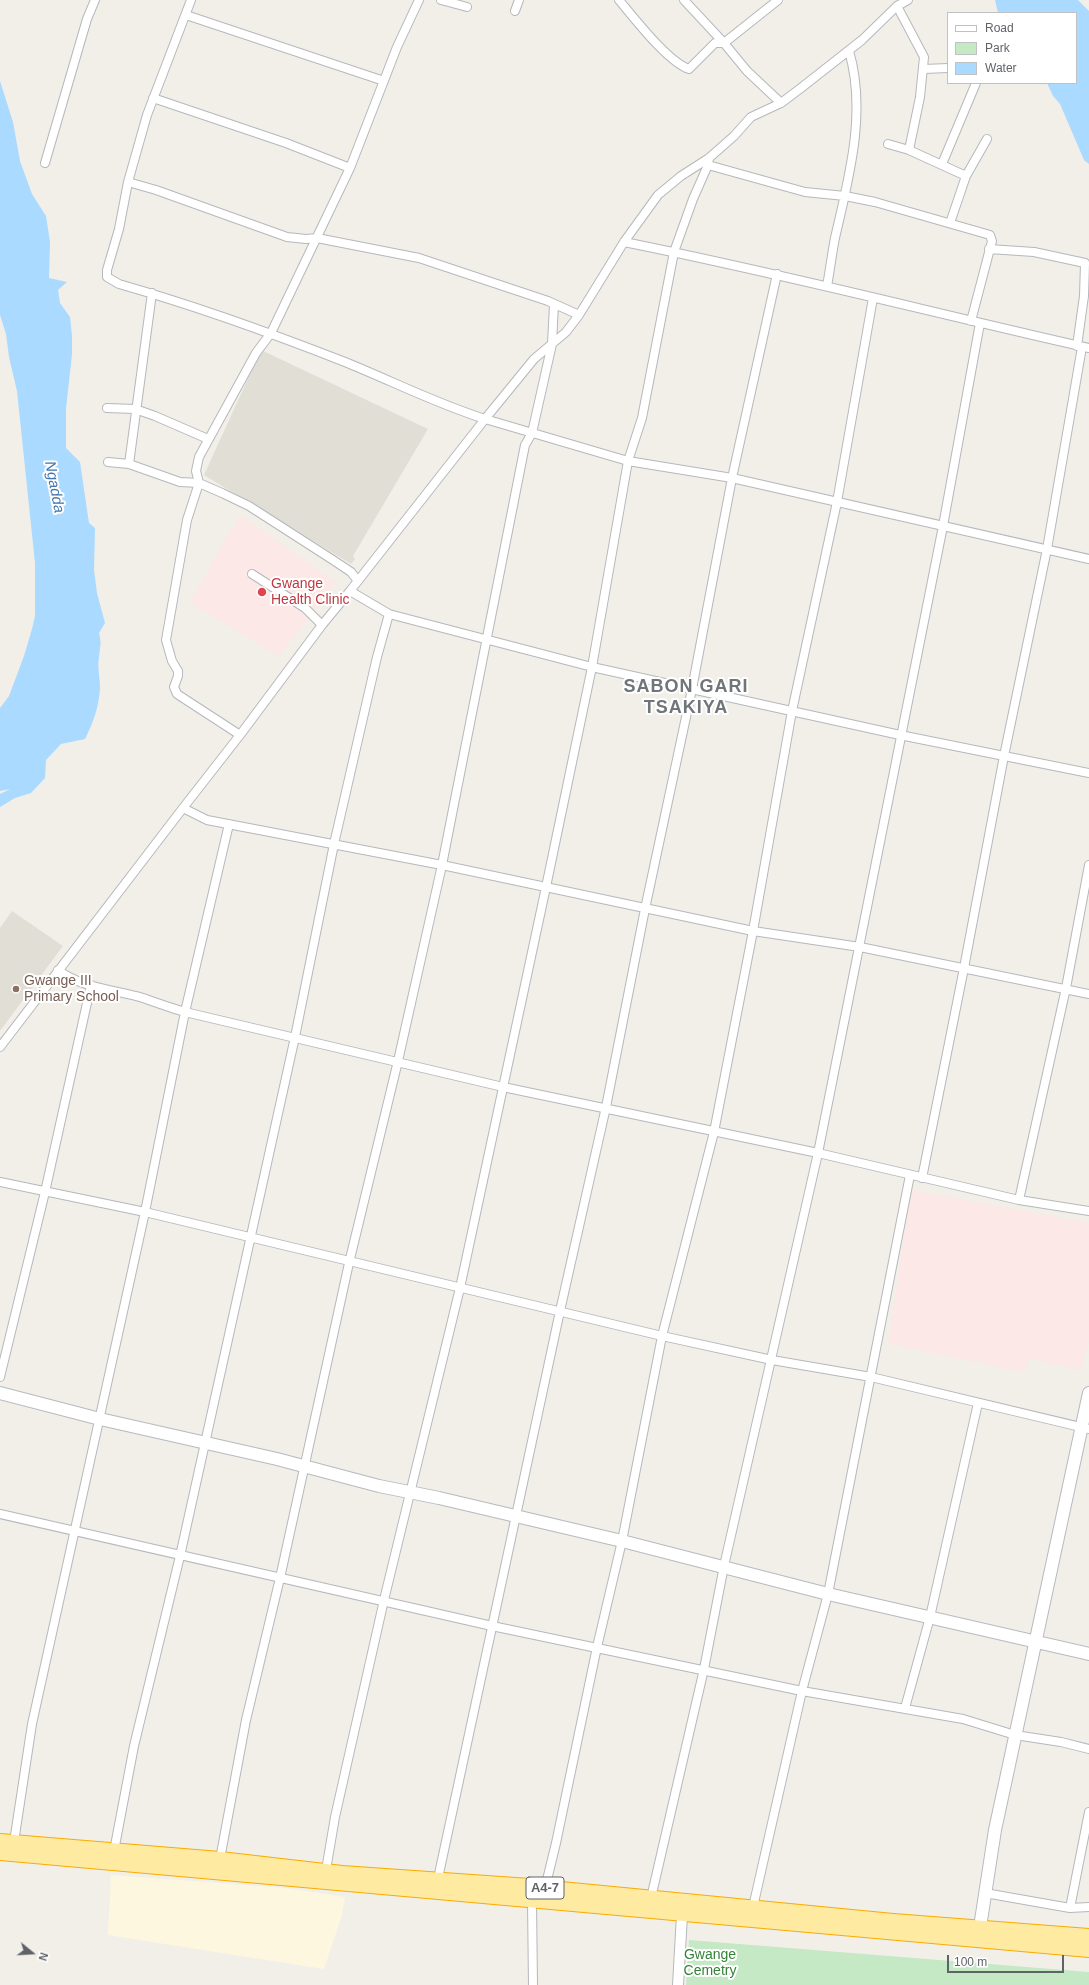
<!DOCTYPE html>
<style>
body{margin:0}
#map{position:relative;width:1089px;height:1985px;overflow:hidden;background:#f1efe8;font-family:Helvetica,sans-serif}
canvas{display:block}
.legend{position:absolute;left:947px;top:12px;width:130px;height:72px;box-sizing:border-box;background:#fff;border:1px solid #bfc1c3;margin:0;padding:5px 7px;list-style:none;font-size:12px;color:#5f6368}
.legend li{display:flex;align-items:center;gap:8px;height:20px}
.legend b{width:20px;border:1px solid #bfc1c3}
.north{position:absolute;left:12px;top:1933px;width:40px;height:40px;-webkit-text-stroke:3px #fff;paint-order:stroke;rotate:108deg;font-size:11px;font-weight:700;line-height:16px;text-align:center;color:#5f6368}
.north::after{content:'';display:block;margin:auto;width:14px;height:18px;background:#5f6368;clip-path:polygon(50% 0,100% 100%,50% 72%,0 100%)}
.scale{position:absolute;left:947px;top:1955px;width:117px;height:18px;box-sizing:border-box;border:2px solid #5f6368;border-top:0;padding-left:5px;font-size:12px;line-height:14px;white-space:nowrap;color:#5f6368;-webkit-text-stroke:3px #fff;paint-order:stroke}
</style>
<div id="map">
<canvas width="1089" height="1985"></canvas>
<ul class="legend">
<li><b style="height:5px;background:#fff"></b>Road</li>
<li><b style="height:11px;background:#c5e8c5"></b>Park</li>
<li><b style="height:11px;background:#aadaff"></b>Water</li>
</ul>
<div class="north">N</div>
<div class="scale">100 m</div>
</div>
<script>
const ctx = document.querySelector('canvas').getContext('2d');
ctx.lineJoin = 'round';
function fill(path, color) {
  ctx.fillStyle = color;
  ctx.fill(path, 'evenodd');
}
function trace(path, color, width, dash) {
  ctx.strokeStyle = color;
  ctx.lineWidth = width;
  ctx.lineCap = dash ? 'butt' : 'round';
  ctx.setLineDash(dash || []);
  ctx.stroke(path);
}
function write(font, color, halo, rows, align = 'center') {
  ctx.font = font + ' Helvetica,sans-serif';
  ctx.lineWidth = 4;
  ctx.setLineDash([]);
  ctx.textBaseline = 'middle';
  ctx.strokeStyle = halo;
  ctx.fillStyle = color;
  for (const [text, x, y, turn = 0] of rows) {
    ctx.save();
    ctx.translate(x, y);
    ctx.rotate((+turn || 0) * Math.PI / 180);
    ctx.textAlign = isNaN(turn) ? turn : align;
    if (halo) ctx.strokeText(text, 0, 0);
    ctx.fillText(text, 0, 0);
    ctx.restore();
  }
}
const commercial = new Path2D(`
 M111,1875l174,13 60,9 -3,18 -18,54 -216,-34z`);
const education = new Path2D(`
 M261,350l167,79 -75,127 2,3 -4,5 -147,-89z
 M12,911l51,35 -63,85v-103z`);
const medical = new Path2D(`
 M241,516l95,66 -57,74 -89,-53 37,-67z
 M911,1190l178,33v117l-9,30 -51,-12 -4,14 -137,-28z`);
const green = new Path2D(`
 M689,1940l400,32v13h-403z`);
const water = new Path2D(`
 M995,0h83l11,11v153l-5,-4 -24,-56 -7,-8 -6,-13h29v-70h-78z
 M0,81l13,41 7,39 12,33 14,22 4,26 -1,36 18,4 -9,8 2,13 10,14 2,19v18l-6,55v39l14,14 9,61 6,5 -1,42 3,23 8,30 -6,10c3,11 1,13 0,24 -2,10 1,21 1,31 -1,19 -7,35 -15,51l-24,5 -15,16 -1,18 -14,15 -16,5 -15,9v-13l10,-5 -10,2v-83l9,-12 15,-40 8,-27 3,-13v-53l-18,-172 -8,-34 -3,-23 -6,-19z`);
const minor = new Path2D(`
 M191,0l-44,115 -19,67 -9,47 -12,41v7l12,7c77,22 152,49 226,78 47,19 92,42 140,57l49,-60 32,-27 13,-17
 M441,0l26,7
 M619,0c15,18 49,62 70,69l26,-26h9l54,-43
 M684,0l40,43 23,28 34,32
 M897,6l27,51 -4,40 -11,53
 M515,11l4,-11
 M186,15l198,66
 M924,69l24,-1
 M153,98l133,45 64,25
 M888,144l21,6 57,26
 M45,163l42,-144 8,-19
 M942,164l34,-81
 M708,165l97,27 40,4 30,6 115,33 2,6 -21,80
 M128,182l28,8 131,47 19,2 11,-1 102,20 129,43 31,14 45,-73 34,-47 23,-19 28,-18 25,-22 17,-19 30,-14 20,-15 61,-48 35,-34 11,-6
 M950,223l16,-47 21,-37
 M624,242c156,31 310,71 465,106
 M989,249l45,3 51,11 -1,33 -7,50
 M827,286c3,-16 5,-33 8,-48 14,-61 32,-126 14,-187
 M107,408l28,1 20,7 53,23
 M108,462l21,2 51,18 19,1 23,10 27,13 84,54 18,12 7,9
 M129,464l23,-171
 M252,574l53,34 17,17 28,-34 39,23 203,53 308,68 189,38
 M350,591l135,-172 143,42 104,17 357,81
 M322,625l-82,110 -63,-41 -3,-7 4,-11v-5l-6,-10 -6,-21 21,-120 12,-37 -3,-12 3,-14 57,-104 15,-20 79,-165 47,-121 22,-47
 M240,735l-57,73 24,12 235,45 311,66 107,16 229,47
 M58,970c23,18 58,20 85,28 14,5 28,10 42,14l318,75 315,66 201,47 70,11
 M0,1047l183,-239
 M922,1178l42,-210 40,-212 43,-207 35,-202
 M0,1182l145,30 517,124 110,24 99,17 218,52
 M1019,1200l47,-212 23,-123
 M0,1377l45,-185 46,-207
 M0,1514l492,112 310,65 161,28 52,16 46,7 28,7
 M905,1708l25,-91 48,-214
 M14,1842l18,-118 113,-512 40,-200 44,-188
 M114,1851l20,-105 46,-190 115,-519 39,-193 43,-187 12,-43
 M220,1859l26,-139 34,-142 69,-315 49,-202 44,-196 83,-420 7,-12 20,-89 2,-40
 M326,1870l9,-53 49,-217 76,-312 86,-401 46,-220 36,-206 14,-43 32,-166 19,-53 15,-34 1,-7
 M437,1883l123,-572 46,-204 39,-198 47,-220 40,-211 45,-204
 M545,1888l11,-45 41,-196 25,-106 40,-205 52,-204 39,-201 39,-220 45,-209 36,-204
 M985,1893l85,15 19,-1
 M651,1898l53,-229 20,-103 94,-413 125,-627 37,-203
 M532,1901l1,84
 M753,1907l49,-216 26,-97 82,-419
 M1070,1908l19,-96`);
const tertiary = new Path2D(`
 M678,1985l4,-70`);
const secondary = new Path2D(`
 M0,1393l100,26 177,40 102,27 60,12 183,43 206,53 261,60
 M980,1937v-10l15,-97 94,-437`);
const trunk = new Path2D(`
 M0,1841l220,18 122,14 188,13 363,35 196,15
 M0,1853l1089,97`);
const markers = [
 [262,592,5,"#e0444e"],
 [16,989,4,"#8d6e63"]
];
const shields = [
 [545,1888,38]
];
const shieldNames = [
 ["A4-7",545,1888]
];
const healthNames = [
 ["Gwange",271,584],
 ["Health Clinic",271,600]
];
const educationNames = [
 ["Gwange III",24,981],
 ["Primary School",24,997]
];
const parkNames = [
 ["Gwange",710,1955],
 ["Cemetry",710,1971]
];
const waterNames = [
 ["Ngadda",54,487,79]
];
const districtNames = [
 ["SABON GARI",686,687],
 ["TSAKIYA",686,708]
];
fill(commercial, '#fef7e0');
fill(education, '#e1ded6');
fill(medical, '#fce8e6');
fill(green, '#c5e8c5');
fill(water, '#aadaff');
trace(minor, '#b5b8bc', 10);
trace(tertiary, '#b5b8bc', 12);
trace(secondary, '#b6babf', 14);
trace(trunk, '#f9ab00', 16);
trace(minor, '#fff', 8);
trace(tertiary, '#fff', 10);
trace(secondary, '#fff', 12);
trace(trunk, '#feeaa1', 14);
for (const [x, y, r, color] of markers) {
  const dot = new Path2D();
  dot.arc(x, y, r, 0, 2 * Math.PI);
  ctx.fillStyle = color;
  ctx.fill(dot);
  trace(dot, '#fff', 1.5);
}
for (const [x, y, w] of shields) {
  const box = new Path2D();
  box.roundRect(x - w / 2, y - 11, w, 22, 3);
  ctx.fillStyle = '#fff';
  ctx.fill(box);
  trace(box, '#5f6368', 1);
}
write('bold 13px', '#5f6368', null, shieldNames);
write('14px', '#be3a42', '#fff', healthNames, 'left');
write('14px', '#785e54', '#fff', educationNames, 'left');
write('14px', '#348238', '#fff', parkNames);
write('italic 15px', '#4174aa', '#fff', waterNames);
ctx.letterSpacing = '1px';
write('bold 18px', '#70757a', '#fff', districtNames);
ctx.letterSpacing = '0px';
</script>
